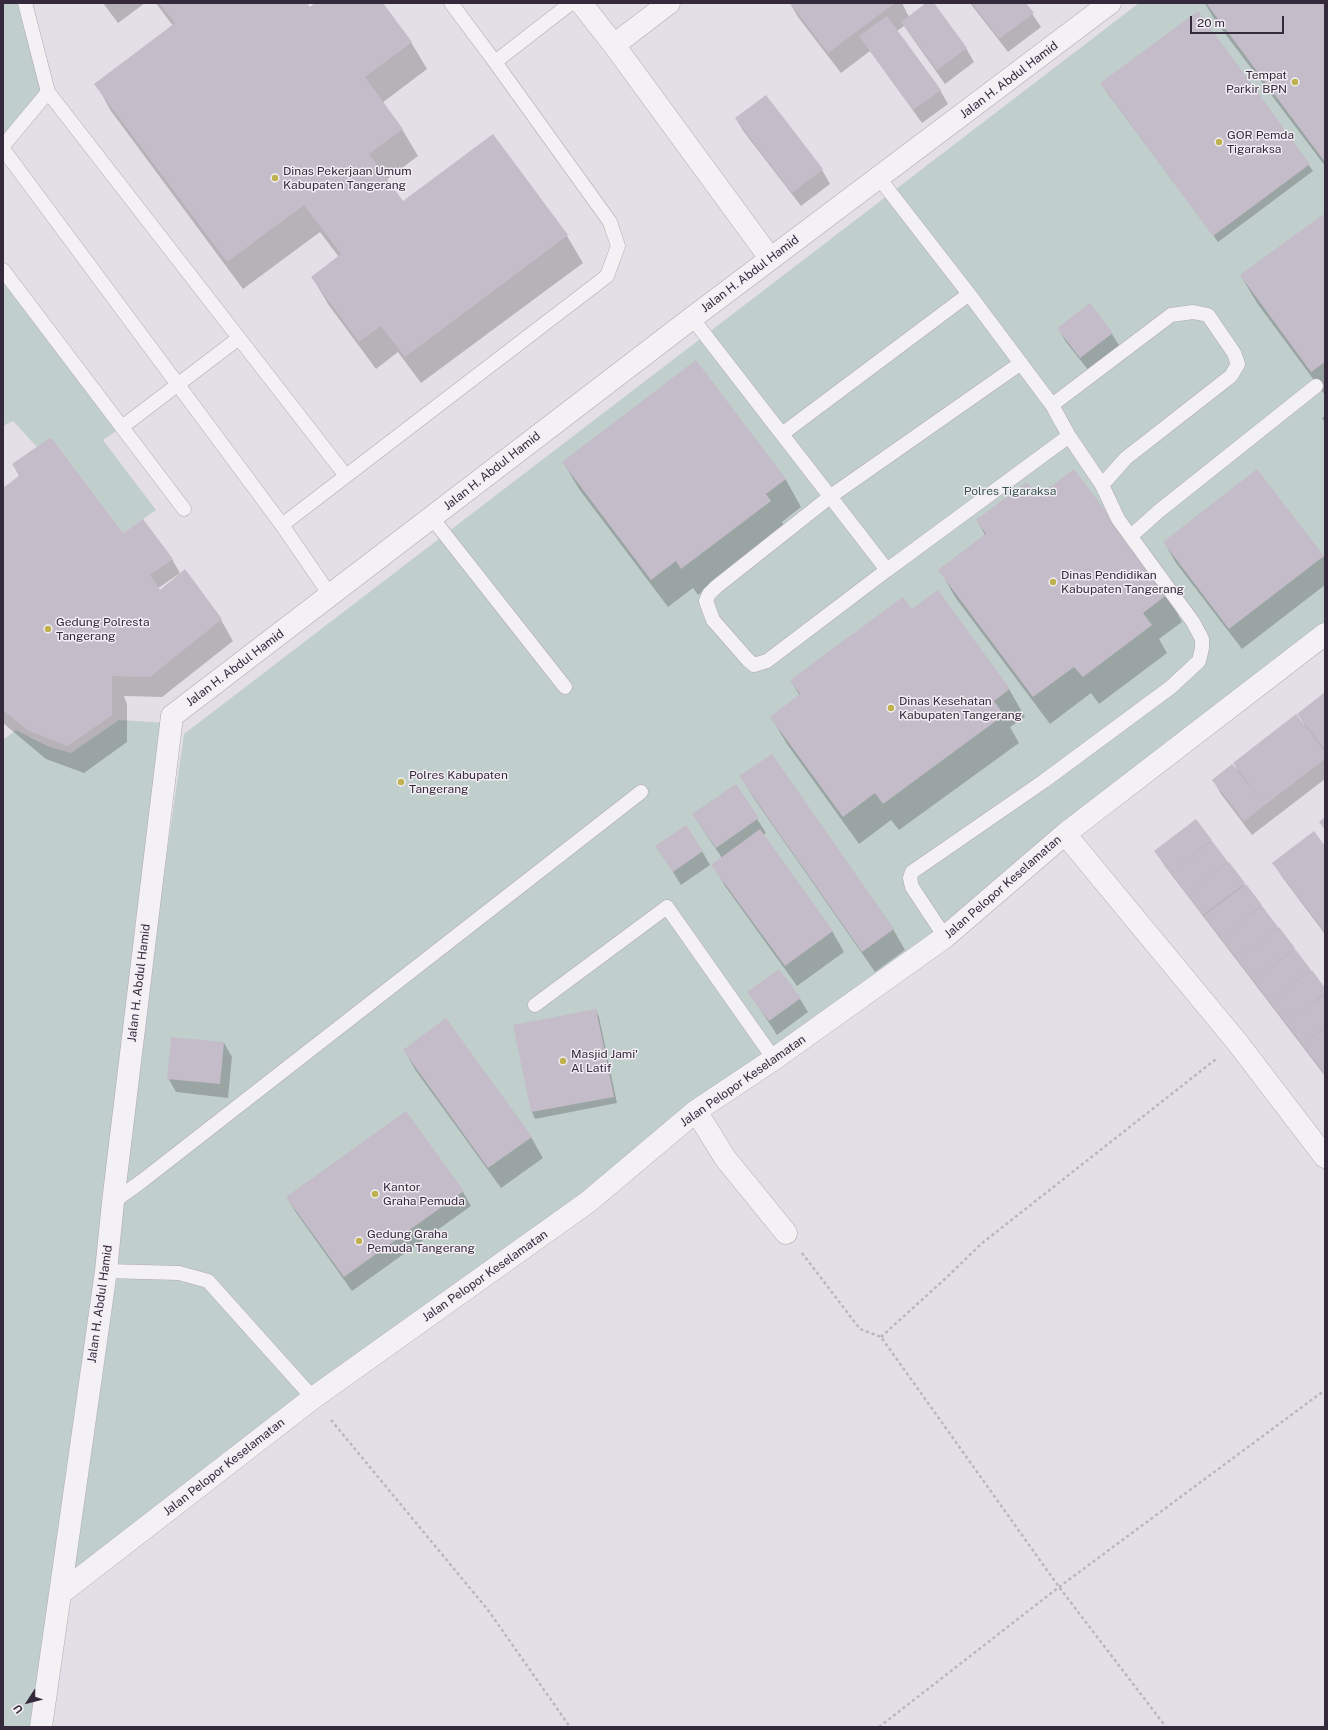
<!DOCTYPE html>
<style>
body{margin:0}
#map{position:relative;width:1328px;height:1730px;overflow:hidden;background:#e4dfe6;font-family:"Public Sans",sans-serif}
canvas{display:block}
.frame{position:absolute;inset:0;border:4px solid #35293c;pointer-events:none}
.north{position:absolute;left:8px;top:1682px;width:40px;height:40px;-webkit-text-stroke:3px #f2eef4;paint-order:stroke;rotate:234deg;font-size:11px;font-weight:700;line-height:16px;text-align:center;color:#35293c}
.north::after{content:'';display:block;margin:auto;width:14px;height:18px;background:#35293c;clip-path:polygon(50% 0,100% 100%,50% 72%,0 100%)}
.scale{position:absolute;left:1190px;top:16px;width:94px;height:18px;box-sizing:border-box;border:2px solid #35293c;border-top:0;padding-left:5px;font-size:12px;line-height:14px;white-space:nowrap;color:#35293c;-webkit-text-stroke:3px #f2eef4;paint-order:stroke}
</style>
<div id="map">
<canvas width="1328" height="1730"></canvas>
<div class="frame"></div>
<div class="north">U</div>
<div class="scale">20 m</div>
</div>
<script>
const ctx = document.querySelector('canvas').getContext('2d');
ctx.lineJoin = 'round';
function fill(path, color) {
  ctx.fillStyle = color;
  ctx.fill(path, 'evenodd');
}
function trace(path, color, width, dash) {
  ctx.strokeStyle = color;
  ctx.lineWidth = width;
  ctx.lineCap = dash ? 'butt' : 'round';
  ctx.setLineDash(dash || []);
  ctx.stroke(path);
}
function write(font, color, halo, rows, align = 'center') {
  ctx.font = font + ' "Public Sans",sans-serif';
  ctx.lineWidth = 3;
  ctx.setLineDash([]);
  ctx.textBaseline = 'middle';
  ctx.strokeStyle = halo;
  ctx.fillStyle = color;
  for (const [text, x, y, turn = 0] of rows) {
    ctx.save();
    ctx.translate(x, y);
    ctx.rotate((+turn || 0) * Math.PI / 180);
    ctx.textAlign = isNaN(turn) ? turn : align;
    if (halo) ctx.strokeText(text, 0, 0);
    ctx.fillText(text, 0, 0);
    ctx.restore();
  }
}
const green = new Path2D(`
 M3,3h22l23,89 -45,54z
 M1139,3h186v637l-1264,953 123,-859z
 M3,270l119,157 -19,13 53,70 -33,23 -72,-96 -14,10 -24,-26 -10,5z
 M119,720l50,3 -129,1004h-37v-987l13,-10 31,16 24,7z`);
const shadow = new Path2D(`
 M103,3h42l-27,20z
 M156,3h150l4,5 7,-5h65l29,39 16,27 -45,34 20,26 16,27 -32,24 17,22 90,-66 74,100 16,27 -162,120 -23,-31 -22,17 -48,-65 -16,-27 27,-20 -19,-25 -77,57 -132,-178 -15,-27 77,-58z
 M790,3h112l7,14 18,-14h6l33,45 8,14 -29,22 -41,-58 -7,5 43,59 8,14 -26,19 -52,-72 -29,22 -43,-56z
 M970,3h55l16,24 -33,25z
 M1205,3h120v163l-111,-147z
 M1197,13l116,158 -95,71 -113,-152z
 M736,119l86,51 8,14 -29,22 -57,-74z
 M1325,214v181l-68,-92 -16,-27z
 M1058,328l54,6 8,13 -31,24 -23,-29z
 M696,362l90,118 15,27 -19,15 4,6 -88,67 -5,-7 -25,19 -89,-118 -16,-27z
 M1325,416v7l-3,-5z
 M13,465l110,69 49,25 8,14 -23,16 64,31 12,21 -71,56 -38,-1 3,8v38l-43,31 -38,-14 -43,-36v-234l17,-12z
 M1038,498l129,97 15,27 -23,17 8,14 -68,51 -8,-11 -41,31 -95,-127 -15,-27 45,-35 -8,-15z
 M1164,542l159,14 2,3v26l-83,64 -66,-86z
 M912,610l97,79 16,28 -15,10 9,16 -120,87 -8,-10 -32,24 -72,-100 -16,-27 29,-21 -9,-15z
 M1325,693v86l-73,56 -31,-41 -8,-14 25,-7 -4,-10 70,-39 -6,-10z
 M741,776l152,153 12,21 -30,22 -122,-175z
 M735,785l31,48 -3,2 69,96 12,21 -47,34 -72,-100 -12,-21 9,-7 -29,-43z
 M1211,841l114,149v86l-161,-211 -8,-14z
 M657,846l45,5 8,14 -29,20z
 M1325,847v87l-43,-57 -8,-14z
 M749,992l51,7 8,13 -31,23z
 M596,1010l3,7 18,86 -82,16 -3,-7 -18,-86z
 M446,1019l85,118 12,21 -42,30 -85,-117 -12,-21z
 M224,1043l8,14 -4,41 -52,-6 -8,-14z
 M463,1192l8,14 -119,85 -57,-80 -8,-14z`);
const building = new Path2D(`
 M159,3h148l3,4 5,-4h68l29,39 -47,35 38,52 -34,25 34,47 90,-67 75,101 -163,122 -24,-31 -22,16 -48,-65 30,-23 -37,-49 -77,57 -133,-178 81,-61z
 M790,3h105l-67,50z
 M926,3h8l33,45 -30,22 -36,-48z
 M972,3h54l8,10 -35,26z
 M1206,3h119v159z
 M1198,11l112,153 -97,72 -113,-153z
 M887,16l54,74 -28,20 -54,-74z
 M766,95l57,74 -31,24 -57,-75z
 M1325,213v149l-14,10 -71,-97z
 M1090,303l23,30 -33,25 -23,-30z
 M696,360l90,119 -20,15 5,7 -90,68 -5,-8 -25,19 -89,-118z
 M51,437l72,96 20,-14 30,40 -23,16 10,15 25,-21 37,50 -72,58 -38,-1v39l-44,31 -39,-15 -26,-21v-222l17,-13 -8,-11z
 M1074,469l94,125 -25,19 9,12 -69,52 -9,-10 -41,30 -95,-127 48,-36 -10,-14 51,-38 11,14z
 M1257,469l67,87 -95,73 -66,-87z
 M938,590l72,99 -16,12 10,14 -121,89 -8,-11 -32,24 -73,-100 30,-23 -10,-14 113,-83 9,12z
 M1325,692v58l-28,-36z
 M1296,714l29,38v7l-81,62 -32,-41 20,-16 30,38 -29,-39z
 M772,754l122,175 -32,23 -123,-176z
 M736,784l23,34 -43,30 -24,-34z
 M1325,817v13l-6,-8z
 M1196,819l16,21 -38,30 38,-29 16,21 -38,30 39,-30 16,21 -42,32 -49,-64z
 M686,825l17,26 -30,21 -18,-26z
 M760,829l73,102 -48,35 -74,-101z
 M1314,831l11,15v86l-53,-69z
 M1246,884l16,21 -39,30 39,-29 16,21 -38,30 39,-30 16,21 -39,30 39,-29 16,21 -39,29 40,-29 13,18v5l-37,29 37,-28v33l-20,15 20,-14v46l-121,-158z
 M779,969l22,29 -32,23 -22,-29z
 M596,1009l18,88 -83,15 -18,-87z
 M446,1018l86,119 -44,31 -85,-118z
 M171,1037l53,5 -4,42 -53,-5z
 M406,1111l58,80 -120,86 -58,-80z`);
const path = new Path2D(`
 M802,1253l58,76 21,8 178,250 107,140
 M881,1337l65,-59 35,-34 235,-185
 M331,1420l157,190 82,117
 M879,1727l180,-140 266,-197`);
const service = new Path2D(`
 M25,3l23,89 298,384
 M495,62l76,-59
 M3,146l45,-54
 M3,149l279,376 48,70
 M879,178l90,116 83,111 17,31 33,49 24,-27 105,-82 7,-12 -4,-11 -26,-38 -15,-3 -22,3 -119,90
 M3,270l181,239
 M692,318l195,252 182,-134
 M122,427l117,-89
 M782,434l187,-140
 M432,518l133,169
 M282,525l325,-249 11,-30 -8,-24 -115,-160 -44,-59
 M1131,536l28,-25 157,-125
 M887,570l-120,91 -13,4 -6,-5 -35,-40 -7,-19 3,-7 7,-7 115,-91 190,-133
 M945,937l-33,-50 -2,-9 2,-6 132,-91 127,-94 28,-26 3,-13v-9l-9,-17 -75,-103 -16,-34
 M535,1005l132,-98 107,152
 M113,1202l29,-21 499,-389
 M106,1271l73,2 29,8 105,117`);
const minor = new Path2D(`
 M581,3l33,42 156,213
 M614,45l55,-42
 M1065,834l172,208 88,115
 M696,1111l29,47 61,75
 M61,1593l252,-195 275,-196 108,-91 78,-52 171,-122 120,-103 260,-200
 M41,1727l65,-456 7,-69 59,-486 520,-398 418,-315`);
const markers = [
 [1295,82,4,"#c0b14f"],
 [1219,142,4,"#c0b14f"],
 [275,178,4,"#c0b14f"],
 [1053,582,4,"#c0b14f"],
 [48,629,4,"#c0b14f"],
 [891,708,4,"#c0b14f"],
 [401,782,4,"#c0b14f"],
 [563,1061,4,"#c0b14f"],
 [375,1194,4,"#c0b14f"],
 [359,1241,4,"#c0b14f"]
];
const poiNames = [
 ["Tempat",1287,75,"right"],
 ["Parkir BPN",1287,89,"right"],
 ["GOR Pemda",1227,135],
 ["Tigaraksa",1227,149],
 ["Dinas Pekerjaan Umum",283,171],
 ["Kabupaten Tangerang",283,185],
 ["Dinas Pendidikan",1061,575],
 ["Kabupaten Tangerang",1061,589],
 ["Gedung Polresta",56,622],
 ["Tangerang",56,636],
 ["Dinas Kesehatan",899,701],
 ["Kabupaten Tangerang",899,715],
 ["Polres Kabupaten",409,775],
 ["Tangerang",409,789],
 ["Masjid Jami'",571,1054],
 ["Al Latif",571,1068],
 ["Kantor",383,1187],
 ["Graha Pemuda",383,1201],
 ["Gedung Graha",367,1234],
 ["Pemuda Tangerang",367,1248]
];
const streetNames = [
 ["Jalan H. Abdul Hamid",1009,80,-37],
 ["Jalan H. Abdul Hamid",750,274,-37],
 ["Jalan H. Abdul Hamid",492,471,-38],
 ["Jalan H. Abdul Hamid",235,668,-37],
 ["Jalan Pelopor Keselamatan",1003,887,-41],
 ["Jalan H. Abdul Hamid",139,983,-83],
 ["Jalan Pelopor Keselamatan",743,1081,-35],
 ["Jalan Pelopor Keselamatan",485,1276,-35],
 ["Jalan H. Abdul Hamid",100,1304,-82],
 ["Jalan Pelopor Keselamatan",224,1467,-38]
];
const parkNames = [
 ["Polres Tigaraksa",1010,491]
];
fill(green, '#c1cfcc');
fill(shadow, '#0003');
fill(building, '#c4bcc9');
trace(service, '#b0a8b3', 15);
trace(minor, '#b0a8b3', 23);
trace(path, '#bbb5be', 2.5, [3, 3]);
trace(service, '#f4f1f5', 14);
trace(minor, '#f4f1f5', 22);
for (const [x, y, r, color] of markers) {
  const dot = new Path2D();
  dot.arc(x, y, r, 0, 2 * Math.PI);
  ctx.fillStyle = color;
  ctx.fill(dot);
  trace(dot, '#f2eef4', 1.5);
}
write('12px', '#35293c', '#f2eef4', poiNames, 'left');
write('12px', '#35293c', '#f2eef4', streetNames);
write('12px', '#385651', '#f2eef4', parkNames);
</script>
